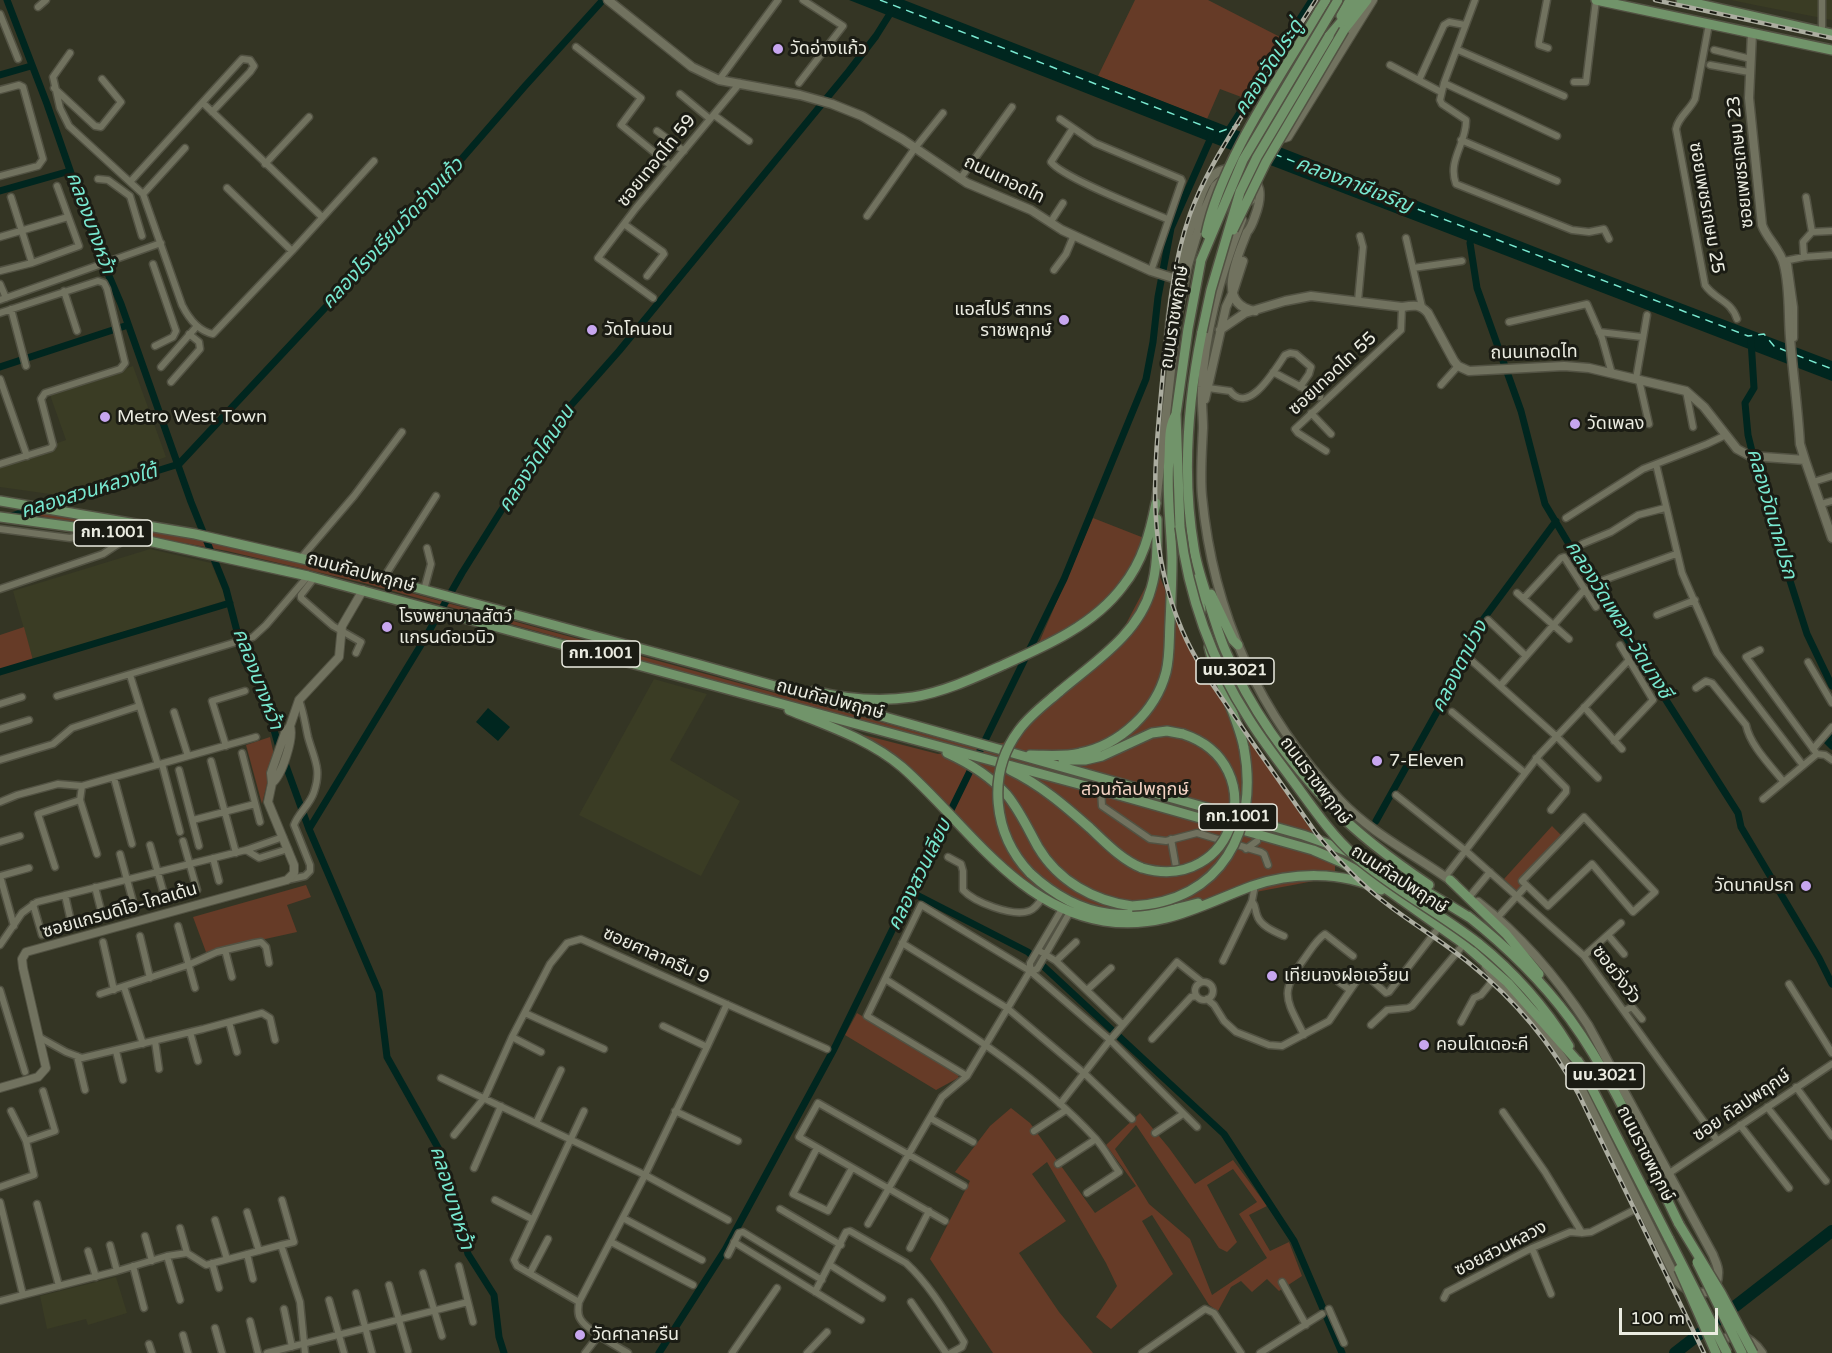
<!DOCTYPE html>
<meta charset="utf-8">
<style>
body{margin:0}
#map{position:relative;width:1832px;height:1353px;overflow:hidden;background:#343524;font-family:"Varela Round",sans-serif}
canvas{display:block}
.scale{position:absolute;left:1619px;top:1308px;width:99px;height:27px;box-sizing:border-box;border:3px solid #ebece1;border-top:0;padding-left:8px;font-size:18px;line-height:21px;white-space:nowrap;color:#ebece1;-webkit-text-stroke:4px #1b1c14;paint-order:stroke}
</style>
<div id="map">
<canvas width="1832" height="1353"></canvas>
<div class="scale">100 m</div>
</div>
<script>
const ctx = document.querySelector('canvas').getContext('2d');
ctx.lineJoin = 'round';
function fill(path, color) {
  ctx.fillStyle = color;
  ctx.fill(path, 'evenodd');
}
function trace(path, color, width, dash) {
  ctx.strokeStyle = color;
  ctx.lineWidth = width;
  ctx.lineCap = dash ? 'butt' : 'round';
  ctx.setLineDash(dash || []);
  ctx.stroke(path);
}
function write(font, color, halo, rows, align = 'center') {
  ctx.font = font + ' "Varela Round","Noto Sans Thai",sans-serif';
  ctx.lineWidth = 6;
  ctx.setLineDash([]);
  ctx.textBaseline = 'middle';
  ctx.strokeStyle = halo;
  ctx.fillStyle = color;
  for (const [text, x, y, turn = 0] of rows) {
    ctx.save();
    ctx.translate(x, y);
    ctx.rotate((+turn || 0) * Math.PI / 180);
    ctx.textAlign = isNaN(turn) ? turn : align;
    if (halo) ctx.strokeText(text, 0, 0);
    ctx.fillText(text, 0, 0);
    ctx.restore();
  }
}
const built = new Path2D(`
 M1731,0h101v20l-72,-14z
 M133,366l33,91 -109,38 -57,-8v-24l66,-23 -16,-45z
 M150,549l61,14 16,37 -194,60 -20,-69z
 M654,679l53,15 -37,66 70,41 -39,75 -122,-61z
 M116,1277l11,36 -39,12 -2,-6 -39,10 -7,-33z`);
const green = new Path2D(`
 M1135,0h73l74,38 -38,60 -24,-9 -13,30 -109,-43z
 M37,511l97,16 135,27 706,194 37,-7 47,-49 59,-53 38,-72 28,70 20,36 107,157 24,29v18l-206,39 -66,-20 -25,-15 -4,11 -104,-97 -78,-63 86,22 24,-4 -598,-167 -137,-32 -198,-37z
 M1093,518l51,20 -11,27 -29,40 -66,40z
 M24,627l9,33 -33,9v-34z
 M270,737l4,18 -12,49 -16,-59z
 M1552,826l10,10 -42,43 1,8 -4,5 -13,-13z
 M306,885l5,12 -24,8 10,27 -91,20 -13,-35z
 M857,1013l102,61 -1,4 -22,12 -91,-55z
 M1011,1108l19,15 65,90 41,-27 -30,-41 34,-32 29,35 26,36 38,-24 34,46 -18,9 21,36 19,-9 13,34 -23,15 -12,-12 -15,13 -11,-11 -10,6 -13,24 -9,-6 -57,-90 -10,6 31,53 -62,55 -15,-12 21,-31 -11,-23 -59,-101 -15,12 34,47 -47,32 40,59 34,41h-100l-63,-94 40,-78 -15,-9 35,-46zM1136,1125l83,123 8,4 10,-10 -30,-57 26,-16 24,33 -18,12 28,44 -55,37 -22,-56 -41,-35 -34,-55z`);
const water = new Path2D(`
 M849,0h55l695,272 233,89v20l-619,-238z
 M488,708l22,19 -12,14 -22,-19z`);
const canal = new Path2D(`
 M7,0l40,104 50,144 24,56 70,198 35,87 19,73 18,29 15,53 31,85 70,163 8,65 54,96 27,101 26,41 5,42 5,16
 M0,75l31,-9
 M1225,136l87,-136
 M0,191l70,-20
 M1473,235l-3,8 7,45 44,123 24,93 61,102 132,207 3,14 78,131 13,26
 M1751,340l3,48 -9,15 3,32 15,61 44,138 25,52
 M0,367l128,-42
 M8,517l171,-53 246,-263 100,-115 78,-86
 M0,672l230,-69
 M1832,734l-5,7 5,5
 M1376,821l81,-145 19,-47 80,-108
 M309,829l115,-189 38,-67 96,-153 61,-69 230,-280 27,-35 17,-27
 M911,892l117,60 196,182 70,107 48,112
 M659,1353l66,-103 109,-201 230,-470 82,-200 7,-37 5,-45 13,-69 42,-95`);
const river = new Path2D(`
 M1675,1353l157,-122`);
const ferry = new Path2D(`
 M880,0l339,132 22,-8 3,5
 M1274,154l474,182 16,-2 10,12 12,5
 M1796,355l36,14`);
const minor = new Path2D(`
 M1475,0l-31,83 -4,17 2,4 24,16c1,23 -19,40 -10,64l116,46 17,2 15,-3 5,10
 M1547,0l-8,42v3l9,3
 M1822,0v32
 M38,7l8,-7
 M0,14l18,45
 M1709,24l-14,75c-5,11 -17,18 -19,30l29,156c10,15 26,15 32,34
 M576,47l65,51 -20,27 50,41
 M1458,50l106,46
 M1714,50l37,9
 M70,53l-17,24 7,31 9,18 74,68 39,111c6,12 16,26 31,29l79,-83
 M1390,65l51,27
 M1710,65l39,7
 M719,80l59,-80
 M1419,80l25,-55 5,-3 16,3
 M1574,82h12l10,-82
 M799,83l44,-57 -40,-26
 M1444,83l113,53
 M54,88l41,38 6,1 20,-25 -19,-23
 M0,90l19,-5 4,2 20,72 -5,7 -38,10
 M680,94l30,25
 M203,103l119,114
 M714,115l35,26
 M1060,119l35,24 86,36 1,2 -31,90
 M1073,128l-22,34c12,16 93,47 116,57
 M657,131l27,20
 M1461,140l96,41
 M265,164l44,-47
 M98,179l10,1 22,16 12,40
 M960,179l52,-72
 M130,182l112,-123 8,1 4,6 -4,6 -38,40
 M227,188l65,63 82,-90
 M143,194l42,-46
 M11,197l21,66
 M1806,197l6,35
 M867,216l48,-68 28,-35
 M1050,223l13,-20
 M624,224l39,28 1,2 -17,22
 M0,237l68,-20
 M1406,238l16,69
 M1804,257l-1,-15 9,-10 20,-1
 M1784,261l20,-4 28,-2
 M153,264l23,67 -3,6 -18,9
 M1788,264l6,43v31
 M1413,268l49,-7
 M1054,270l12,-16 8,-19
 M0,271l32,-8 47,-17 -22,-60
 M0,284l6,14
 M64,291l13,40
 M653,298l-55,-40 38,-50 104,-125
 M0,300l161,-57
 M1358,301l5,-54 -3,-11
 M11,309l15,57
 M0,313l98,-32 6,2 3,6 18,74 -5,6 -75,24 -4,6 12,46 -2,3 -51,16
 M1509,322l78,-18 15,34 10,36
 M1599,332l43,5
 M161,367l36,-41
 M1273,372l47,25
 M0,379l27,77
 M1636,379l11,-64
 M1639,380l10,44
 M171,382l29,-33 -1,-7 -10,-8
 M1441,385l17,-19
 M1208,388l22,3c19,25 45,-22 55,-36l5,-2 6,1 15,13 -2,7 -9,13
 M1686,391l7,36
 M1311,413l20,21
 M1326,451l-28,-18 -3,-4 106,-99 1,-23
 M1656,464l26,109 35,80 85,111
 M1813,482l19,-6
 M1821,504l11,-3
 M1566,518l77,-49 64,-25 19,-9
 M0,529l70,9 27,-6
 M1582,544l29,-12 27,-17 27,-7
 M301,558l53,-62 48,-64
 M315,577l-14,18v3l32,28 28,16 -5,11
 M383,579l53,-83
 M1601,581l75,-27
 M0,589l103,-35 26,-17
 M424,590l7,-26 -4,-16
 M1517,593l52,46
 M1524,598l37,-40 3,-1 32,50
 M1657,615l38,-15
 M1488,620l38,36
 M1760,650l-14,7 71,97
 M1472,661l84,75 42,42
 M1808,662l24,41
 M130,675l28,90
 M1500,686l85,-97
 M1696,688l10,-7 6,2 34,42c4,20 24,40 37,56
 M57,696l196,-59 13,-12 42,-49
 M0,704l22,-7
 M1584,707l38,42
 M174,712l14,44
 M1452,712l73,61
 M0,729l29,-9
 M1614,741l39,-41 -33,-55
 M226,746l-14,-45 33,-10
 M1813,749l19,-22
 M242,753l18,69
 M1536,758l30,30v4l-15,18
 M0,760l53,-16 19,-16 67,-22
 M211,761l25,92
 M162,764l18,68
 M179,770l20,76
 M114,778l18,66
 M82,786l-2,14 17,54
 M1101,790l1,16 48,33 16,2 31,-8 64,19 3,2 4,11
 M1396,795l70,56 118,105 133,184
 M1763,799l54,-45 8,1 7,5
 M0,802l17,-7 41,-11 24,2 174,-49
 M1584,817l71,75 -22,20 -41,-48 -44,42 -26,-25z
 M193,820l62,-16
 M1171,839l5,28
 M183,841l14,49
 M0,842l20,-6
 M150,845l16,56
 M1246,849l11,-8
 M246,850l13,8 29,-9
 M120,854l15,55
 M948,857l13,7 2,7v19c11,12 49,27 66,21 6,-2 10,-8 13,-13
 M213,858l6,23
 M55,867l-17,-53 42,-14
 M0,876l14,50
 M0,876l29,-8
 M1445,877l95,-123 89,-94
 M287,880l18,-4 5,-5v-6l-16,-40c4,-12 16,-20 20,-33 8,-23 0,-33 -6,-55 -3,-13 -4,-24 -9,-37
 M1255,885l-3,16c4,5 3,9 5,14 3,11 18,17 27,21
 M95,887l8,31
 M65,895l7,31
 M1470,896l20,-24
 M33,904l9,31
 M1497,918l29,-32
 M178,926l17,62
 M1608,935l16,19
 M140,936l10,42
 M103,942l11,48
 M902,943l105,65 78,66 47,45
 M0,945l22,-32 15,-11 209,-52 37,-13
 M225,950l7,27
 M1038,950l18,11 67,64
 M1584,956l37,-33
 M1056,961l20,-19
 M1223,961l29,-60
 M1030,971l7,-2 33,-57
 M885,979c73,47 150,94 210,159 9,10 16,23 24,34l-32,21
 M1339,982l11,8
 M1195 991a9 9 0 1 1 18 0a9 9 0 1 1-18 0Z
 M1789,984l43,69
 M124,987l19,57
 M0,990l25,82
 M1087,990l24,-22
 M100,994l88,-29 29,-13 38,-9 6,-1 5,5 3,16
 M1207,999l7,6 10,16 12,11 33,13 13,1 47,-25 31,-45h7l19,17 3,-1 51,-66
 M1624,1011l8,-4 10,12
 M525,1013l79,36
 M229,1022l8,30
 M1461,1022l13,-24 7,-3 14,-17
 M1371,1025l16,-15 21,-2 4,-2 52,-62
 M190,1032l8,29
 M1304,1035c-17,-35 -26,-41 0,-76 6,-8 12,-19 21,-25l28,22
 M39,1037l27,15 16,6 121,-29 59,-16 8,5 5,22
 M512,1037l29,15
 M1152,1039l39,-42 5,-1
 M155,1041l4,28
 M707,1047l20,-43
 M116,1051l7,29
 M77,1056l8,34
 M967,1076l-100,-60 54,-111 109,66 80,69 87,87
 M441,1078l204,97 83,45
 M1796,1087l36,49
 M1060,1104l50,-64 67,-78 25,20
 M1767,1107l59,74
 M675,1111l63,30
 M1503,1112l42,60 37,61
 M930,1118l43,24
 M536,1123l25,-53
 M1740,1125l49,63
 M1034,1131l32,-21
 M1155,1133l28,-19
 M454,1135l31,-38 27,-60 38,-73 17,-21 14,-4 246,110
 M26,1141l29,-10 -12,-40
 M817,1148l-24,46 35,17 24,-43
 M1058,1164l38,-25
 M474,1168l27,-62
 M1668,1174l164,-110
 M0,1187l34,-12 -8,-34 -15,-30
 M495,1200l37,19
 M0,1202l23,93 -23,6
 M37,1204l22,82
 M780,1209l61,36
 M247,1212l12,39
 M623,1218l79,42
 M215,1220l12,39
 M945,1221l-146,-84 19,-34 146,83
 M868,1224l74,-127 25,-21 63,-105v-8l32,-54
 M180,1228l7,25
 M145,1236l7,25
 M611,1242l82,43
 M734,1242l127,78
 M110,1245l7,26
 M281,1245l13,-3 -12,-42
 M910,1248l19,-37
 M1532,1248l19,46
 M88,1251l8,26
 M247,1254l6,25
 M728,1255l11,-22 4,-1 79,48
 M167,1256l13,44
 M212,1263l7,25
 M830,1265l52,33
 M133,1266l11,42
 M459,1266l14,56
 M423,1273l19,63
 M530,1273l18,-34
 M1282,1282l24,43
 M389,1285l19,66
 M815,1292l31,-60 4,-1 56,32c24,22 41,52 58,79l-2,5 -11,6
 M356,1293l16,60
 M23,1295l94,-24 50,-15 20,-3 19,12 75,-20 19,57 5,51
 M1444,1298l3,-6 85,-44 38,-16 12,1 9,-1 49,-25
 M329,1300l15,53
 M579,1302l-62,-36 -3,-6 70,-149
 M911,1302l35,51
 M284,1309l8,38
 M1329,1309l15,34
 M250,1321l8,32
 M215,1328l7,25
 M183,1335l5,18
 M149,1344l3,9
 M267,1353l201,-51
 M585,1353l14,-18
 M628,1353c-12,-7 -40,-22 -47,-33 -4,-5 -3,-12 -2,-18l66,-127 62,-128 -44,-21
 M732,1353l45,-65
 M807,1353l20,-21
 M1142,1353l63,-44 9,4 27,40
 M1260,1353l62,-39`);
const tertiary = new Path2D(`
 M1269,120l-3,9c5,7 13,12 22,8l85,-137
 M272,783c10,-8 22,-45 18,-57
 M0,1088l38,-11 8,-9 -23,-100 -1,-9 4,-7 261,-72 7,-7v-8l-26,-63 4,-19 -1,-10 14,-40 5,-7 9,-26 40,-43 3,-31 21,-36`);
const secondary = new Path2D(`
 M608,0l84,67 27,13 81,15 32,9 30,12 40,23 65,44 64,27 31,20 89,41 25,8
 M1752,33l-3,65 13,127c5,14 19,25 22,40 6,24 4,48 6,73 3,36 8,71 10,106l5,16
 M1242,220c-21,53 -37,109 -40,167 -1,13 1,27 1,41 -1,22 -3,46 -1,68 11,117 57,219 138,304 33,35 76,55 114,83
 M1220,330l25,-17 40,-12 26,-5 91,11c12,-2 18,-3 26,6l26,48 4,5 11,5 95,-5 25,2 97,23 18,16 33,42 13,7 55,4 27,78
 M1169,336c3,-43 13,-83 27,-125 4,-12 8,-28 18,-36 14,-13 40,-4 45,14 2,9 -1,19 -4,27 -2,6 -4,12 -8,16 -9,24 -33,72 8,79
 M1205,399l21,-92 7,-15 10,-31
 M1156,503l21,-186 11,-52 16,-54 11,-25 8,-7 7,-1 10,3 8,9 3,10
 M1478,902c44,34 80,77 110,123l125,230c2,6 6,12 5,19 0,24 -27,23 -40,8l-103,-206c-16,-23 -32,-47 -51,-68 -12,-14 -28,-26 -38,-42
 M1715,1345c17,-15 35,-10 47,8`);
const primary = new Path2D(`
 M1596,0l236,50
 M1681,0l151,34
 M1319,11l7,-11
 M1341,16l9,-16
 M1344,30l23,-30
 M1329,36l31,-36
 M1202,332c-14,69 -20,146 -8,216 3,21 11,41 17,61 5,15 9,30 15,43 25,58 64,111 107,156 29,30 62,54 96,77
 M0,501l195,33 156,36 346,94 606,171c61,20 115,50 169,84
 M0,517l103,14 205,45 793,214 212,60 28,12 30,16 93,66 44,39 72,81
 M1180,527l-4,-113 12,-85 13,-69
 M1196,579l5,31
 M1211,594l22,46 5,5
 M1209,647c8,35 28,66 35,101
 M814,691c32,8 65,11 99,6 31,-5 61,-19 90,-32 43,-19 91,-40 120,-79 20,-25 27,-53 33,-83
 M1059,692c34,-29 80,-58 92,-103 7,-23 6,-46 6,-70
 M789,710c39,16 80,29 113,57 63,55 114,140 202,154 58,9 97,-16 148,-35 41,-14 90,-15 129,4
 M947,753c22,10 44,24 60,42 13,16 21,34 31,52 20,34 56,54 94,59
 M1030,755c17,0 34,2 50,-2 40,-8 76,-42 86,-81 4,-16 3,-33 4,-50 1,-21 2,-42 2,-64 -1,-33 -6,-66 -3,-100 1,-15 -1,-30 7,-44
 M1063,760h22l17,-4 50,-23 15,-2 16,3
 M1010,770c31,15 55,36 80,58 16,15 32,32 52,40
 M1030,873c54,50 101,48 168,30
 M1450,880l56,54 33,40
 M1468,916c38,30 73,64 102,103 44,60 76,138 109,205
 M1478,943c36,29 67,64 91,103
 M1578,1061l91,178`);
const rail = new Path2D(`
 M1316,0c-25,39 -50,77 -74,116 -20,32 -39,63 -52,98 -18,51 -22,104 -27,158 -8,91 -19,170 19,258 14,33 35,61 55,90 26,38 53,76 79,113 20,25 42,49 67,68 28,22 59,40 86,62 45,36 83,81 110,132l125,258
 M1655,0l177,38`);
const primaryBridge = new Path2D(`
 M1233,230l33,-68 78,-132
 M1206,234c15,-73 75,-158 113,-223
 M1201,260l42,-100 95,-160
 M1202,332l9,-42 29,-98 17,-35 72,-121
 M1180,527c8,68 32,135 69,192 13,21 28,40 42,59 20,27 39,56 64,78 38,33 83,56 123,87
 M1142,868c93,27 132,-104 41,-134
 M1030,873c-37,-39 -44,-99 -11,-143 11,-15 26,-26 40,-38
 M1132,906c90,-4 127,-77 112,-158
 M1679,1224l42,69 32,60
 M1669,1239l58,114
 M1697,1262l45,91
 M1679,1269l37,84`);
const markers = [
 [778,49,6,"#c7a6ef"],
 [1064,320,6,"#c7a6ef"],
 [592,330,6,"#c7a6ef"],
 [105,417,6,"#c7a6ef"],
 [1575,424,6,"#c7a6ef"],
 [387,627,6,"#c7a6ef"],
 [1377,761,6,"#c7a6ef"],
 [1806,886,6,"#c7a6ef"],
 [1272,976,6,"#c7a6ef"],
 [1424,1045,6,"#c7a6ef"],
 [580,1335,6,"#c7a6ef"]
];
const shields = [
 [113,533,78],
 [601,654,78],
 [1235,671,78],
 [1238,817,78],
 [1605,1076,78]
];
const shieldNames = [
 ["กท.1001",113,533],
 ["กท.1001",601,654],
 ["นบ.3021",1235,671],
 ["กท.1001",1238,817],
 ["นบ.3021",1605,1076]
];
const poiNames = [
 ["วัดอ่างแก้ว",790,49],
 ["แอสไปร์ สาทร",1052,310,"right"],
 ["ราชพฤกษ์",1052,331,"right"],
 ["วัดโคนอน",604,330],
 ["Metro West Town",117,417],
 ["วัดเพลง",1587,424],
 ["โรงพยาบาลสัตว์",399,617],
 ["แกรนด์อเวนิว",399,638],
 ["7-Eleven",1389,761],
 ["วัดนาคปรก",1794,886,"right"],
 ["เทียนจงฝอเอวี้ยน",1284,976],
 ["คอนโดเดอะคี",1436,1045],
 ["วัดศาลาครืน",592,1335]
];
const streetNames = [
 ["ซอยเทอดไท 59",657,161,-51],
 ["ซอยเพชรเกษม 23",1741,162,-96],
 ["ถนนเทอดไท",1004,180,26],
 ["ซอยเพชรเกษม 25",1706,208,80],
 ["ถนนราชพฤกษ์",1175,317,-81],
 ["ถนนเทอดไท",1534,353,-1],
 ["ซอยเทอดไท 55",1333,374,-43],
 ["ถนนกัลปพฤกษ์",361,573,15],
 ["ถนนกัลปพฤกษ์",830,700,15],
 ["ถนนราชพฤกษ์",1315,781,53],
 ["ถนนกัลปพฤกษ์",1399,880,33],
 ["ซอยแกรนดิโอ-โกลเด้น",120,911,-16],
 ["ซอยศาลาครืน 9",656,956,24],
 ["ซอยวิ่งวัว",1616,975,53],
 ["ซอย กัลปพฤกษ์",1742,1106,-34],
 ["ถนนราชพฤกษ์",1645,1154,63],
 ["ซอยสวนหลวง",1501,1249,-27]
];
const parkNames = [
 ["สวนกัลปพฤกษ์",1135,790]
];
const waterNames = [
 ["คลองวัดประดู่",1269,68,-57],
 ["คลองภาษีเจริญ",1354,185,21],
 ["คลองบางหว้า",90,223,70],
 ["คลองโรงเรียนวัดอ่างแก้ว",393,234,-47],
 ["คลองวัดโคนอน",537,459,-57],
 ["คลองสวนหลวงใต้",89,492,-17],
 ["คลองวัดนาคปรก",1771,514,74],
 ["คลองวัดเพลง-วัดนางชี",1618,620,58],
 ["คลองตาม่วง",1460,667,-63],
 ["คลองบางหว้า",257,679,69],
 ["คลองสวนเลียบ",920,875,-64],
 ["คลองบางหว้า",451,1198,73]
];
fill(built, '#3a3c24');
fill(green, '#663b27');
fill(water, '#00261f');
trace(canal, '#00261f', 7);
trace(river, '#00261f', 12);
trace(ferry, '#78e8d0', 1.5, [8, 6]);
trace(minor, '#525243', 9);
trace(tertiary, '#525243', 10);
trace(secondary, '#525243', 11);
trace(primary, '#525243', 12);
trace(minor, '#71725f', 6);
trace(tertiary, '#71725f', 8);
trace(secondary, '#71725f', 8);
trace(primary, '#71946a', 9);
trace(rail, '#acada0', 4.5);
trace(rail, '#1b1c14', 2, [7]);
trace(primaryBridge, '#525243', 12, []);
trace(primaryBridge, '#71946a', 9);
for (const [x, y, r, color] of markers) {
  const dot = new Path2D();
  dot.arc(x, y, r, 0, 2 * Math.PI);
  ctx.fillStyle = color;
  ctx.fill(dot);
  trace(dot, '#1b1c14', 2);
}
for (const [x, y, w] of shields) {
  const box = new Path2D();
  box.roundRect(x - w / 2, y - 13, w, 26, 4.5);
  ctx.fillStyle = '#1b1c14';
  ctx.fill(box);
  trace(box, '#ebece1', 1.5);
}
write('bold 16px', '#ebece1', null, shieldNames);
write('18px', '#ebece1', '#1b1c14', poiNames, 'left');
write('18px', '#ebece1', '#1b1c14', streetNames);
write('18px', '#f5d3c4', '#1b1c14', parkNames);
write('italic 20px', '#78e8d0', '#1b1c14', waterNames);
</script>
